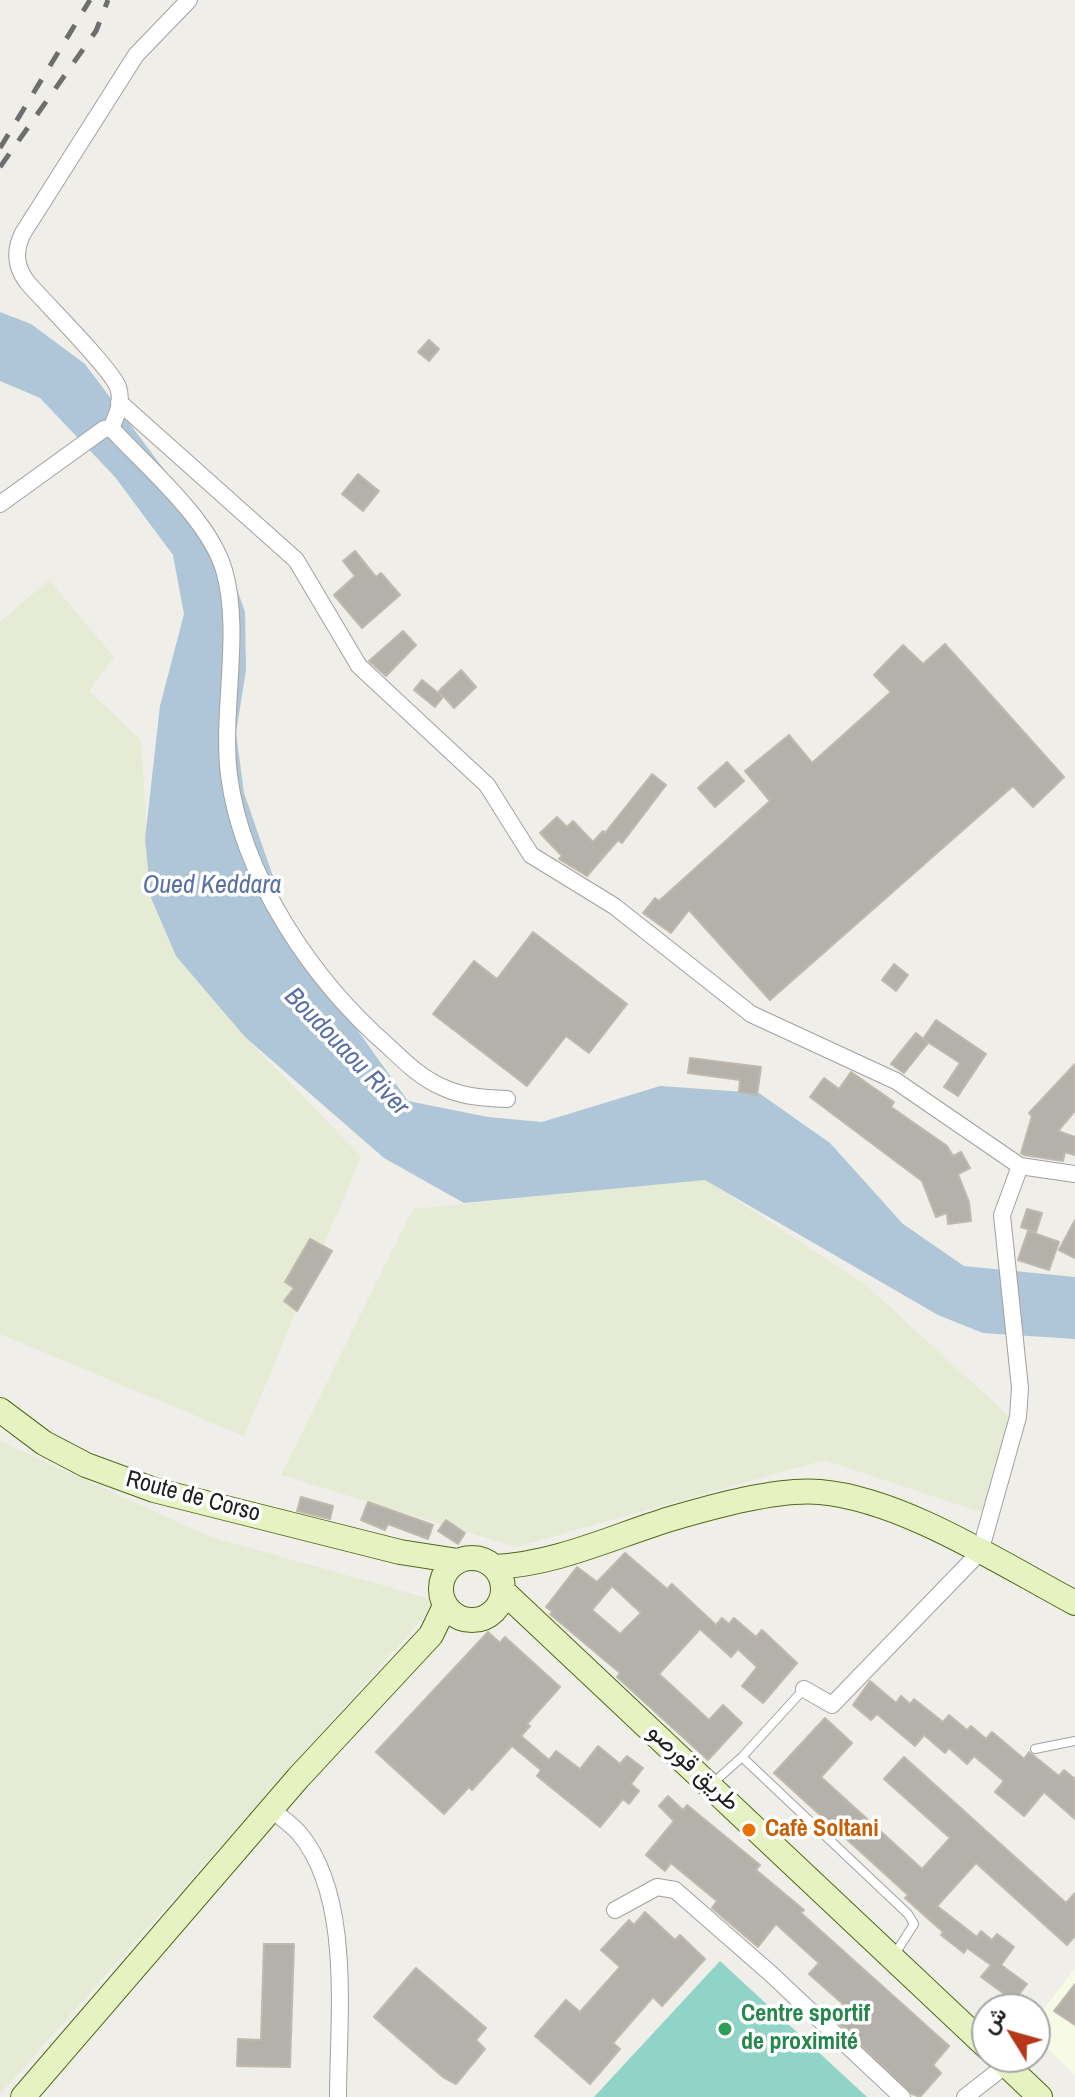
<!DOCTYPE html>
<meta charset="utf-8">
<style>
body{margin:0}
#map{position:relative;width:1075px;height:2097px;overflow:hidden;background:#efeee8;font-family:"Archivo Narrow",Vazirmatn,sans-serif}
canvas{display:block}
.north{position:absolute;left:971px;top:1993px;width:80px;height:80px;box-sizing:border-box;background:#fff;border:2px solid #a6a6a6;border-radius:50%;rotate:307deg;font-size:22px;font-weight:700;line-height:32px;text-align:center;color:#202020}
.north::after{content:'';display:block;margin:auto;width:28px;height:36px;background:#b73719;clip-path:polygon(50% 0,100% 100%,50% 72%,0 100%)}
</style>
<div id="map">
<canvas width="1075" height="2097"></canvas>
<div class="north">ش</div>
</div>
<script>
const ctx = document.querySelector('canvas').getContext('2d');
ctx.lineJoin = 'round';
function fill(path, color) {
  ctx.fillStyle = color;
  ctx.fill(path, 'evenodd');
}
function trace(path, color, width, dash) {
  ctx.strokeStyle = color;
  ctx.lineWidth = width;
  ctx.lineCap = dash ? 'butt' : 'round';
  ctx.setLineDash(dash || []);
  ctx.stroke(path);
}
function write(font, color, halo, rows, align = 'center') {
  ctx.font = font + ' "Archivo Narrow",Vazirmatn,sans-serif';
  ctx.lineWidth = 7;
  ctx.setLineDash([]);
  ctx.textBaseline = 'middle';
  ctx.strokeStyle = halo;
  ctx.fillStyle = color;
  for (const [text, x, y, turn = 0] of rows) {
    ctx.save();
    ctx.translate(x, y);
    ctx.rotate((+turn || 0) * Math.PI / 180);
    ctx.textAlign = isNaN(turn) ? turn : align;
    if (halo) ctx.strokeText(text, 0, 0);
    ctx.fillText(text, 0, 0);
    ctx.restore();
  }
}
const education = new Path2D(`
 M1075,1968v107l-40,-38v-16z`);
const farmland = new Path2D(`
 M49,580l65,77 -25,34 52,49 10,158 25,58 69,81 116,119 -117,280 -244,-102v-712z
 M705,1179l162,107 142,130 -26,97 -159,-53 -308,87 -235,-72 132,-266z
 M0,1441l208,95 230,65 -438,493z`);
const pitch = new Path2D(`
 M720,1961l147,136h-273z`);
const water = new Path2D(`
 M0,312l31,12 54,40 137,183 23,65 1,58 -10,63 8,60 39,112 43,81 82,115 80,16 54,5 118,-36 99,7 71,50 73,81 61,42 111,11v62l-92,-6 -45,-18 -233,-135 -241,23 -80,-45 -139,-121 -69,-81 -25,-58 -6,-59 15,-133 24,-92 -11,-59 -58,-78 -75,-79 -40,-17z`);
const building = new Path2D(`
 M429,340l10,9 -10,12 -11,-9z
 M358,474l21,17 -16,20 -21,-17z
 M355,551l21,26 5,-4 19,22 -38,33 -28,-33 21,-19 -12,-15z
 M403,631l13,14 -30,31 -17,-15z
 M945,644l119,133 -31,30 -20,-21 -243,214 -81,-90 -18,23 -28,-20 12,-15 4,3 111,-100 -25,-30 44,-36 23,28 79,-71 -17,-17 29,-30 20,19z
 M461,670l15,17 -22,21 -15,-17z
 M422,680l21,17 -8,10 -21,-17z
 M727,762l17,19 -29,26 -17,-19z
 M652,774l14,11 -44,58 -4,-3 -31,36 -28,-17 3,-3 -22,-23 17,-16 10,10 6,-6 20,21 10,-11 2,2z
 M533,932l94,72 -38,49 -23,-17 -39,50 -94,-72 41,-53 23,18z
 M894,964l14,11 -12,16 -14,-11z
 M936,1020l50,34 -28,42 -14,-9 16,-24 -37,-24z
 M916,1033l12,10 -24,30 -13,-9z
 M690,1058l71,9 -4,28 -18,-3 1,-12 -52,-7z
 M1075,1064v47l-17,20 17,6v18l-10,-3 -2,9 -39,-6 -3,-2 11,-37 -3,-3z
 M851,1072l43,30 -3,5 56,39 6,10 8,-4 9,16 -12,6 11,28 2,19 -23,3 -1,-11 -11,4 -14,-36 -112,-84 14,-19 15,11z
 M1027,1209l15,4 -6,19 -15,-5z
 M1075,1220v38l-16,-8z
 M1028,1231l31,11 -10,28 -31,-10z
 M310,1239l22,12 -35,60 -13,-10 10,-13 -9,-6z
 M301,1497l32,9 -3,13 -33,-8z
 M368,1502l65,23 -5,14 -40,-15 -3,6 -24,-10z
 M446,1520l19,13 -7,11 -20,-13z
 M625,1553l42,36 5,-5 44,41 6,-7 7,6 5,-6 22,19 6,-7 35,33 -34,40 -21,-17 15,-19 -19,-18 -7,8 -31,-28 -41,45 50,46 14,-15 19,18 -34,37 -91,-83 3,-4 -70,-59 3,-2 -7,-5 31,-40 20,15zM612,1586l29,27 -21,21 -28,-24z
 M488,1632l12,11 5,-6 55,50 -33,37 3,2 -9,10 28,24 7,-9 24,18 18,-23 22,18 7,-8 16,12 -12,16 8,7 -10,13 -6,-5 -23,28 -63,-51 4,-6 -29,-24 -40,44 -3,-3 -25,27 -68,-62z
 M870,1681l26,22 5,-7 9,8 4,-5 29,23 6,-7 18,15 4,-4 15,13 6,-7 32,27 5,-7 30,24 5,-6 11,9v40l-31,-27 -20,24 -29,-24 9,-11 -30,-25 -7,8 -18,-16 -4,5 -21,-18 -9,11 -38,-32 -6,6 -18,-15z
 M825,1718l27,25 -31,34 101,92 28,-31 -66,-59 20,-22 162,146 9,-10v43l-8,9 -91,-82 -39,43 40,31 4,-6 11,9 5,-6 17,13 -13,18 26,19 -13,17 -33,-24 10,-12 -24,-17 -3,5 -23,-18 2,-3 -38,-34 3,-3 -134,-122z
 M668,1796l15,14 4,-5 73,60 -4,5 48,40 -3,3 148,133 -16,19 8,8 -21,24 -8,-3 -80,-77 11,-13 -34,-30 10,-11 -43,-39 -18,23 -46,-39 5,-7 -46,-38 -6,8 -19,-16 28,-34 -15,-15z
 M645,1912l30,28 5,-5 25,24 -43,47 -9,-9 -40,46 7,6 -30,35 -55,-48 31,-36 14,12 40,-45 -19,-17 28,-30 5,5z
 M264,1944h30l-4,123 -53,-1 1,-27 23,1z
 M416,1968l70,60 -10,12 9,9 -29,35 -13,-7 -69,-60z
 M1075,1984v41l-21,-14z`);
const lane = new Path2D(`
 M1035,1749l40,-8
 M742,1757l62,-68
 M713,1783l29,-26 166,157 6,10 -21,33`);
const street = new Path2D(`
 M119,402l177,158 63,106 128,119 44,70 83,51 137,108 145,67 124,85 55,8
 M111,428c36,39 98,91 113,142 18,62 -3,140 5,205 13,102 84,206 160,272 16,15 32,31 53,40 21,10 42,11 65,12
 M0,504l104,-75 7,-1c6,-13 12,-26 7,-41 -8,-20 -73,-84 -91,-105 -12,-16 -13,-31 -4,-49l113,-178 53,-55
 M804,1689l28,16 148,-153 38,-135 2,-29 -18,-173 18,-49
 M271,1809c9,8 20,15 28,24 54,64 39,186 39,264
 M615,1910l42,-23 18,3 95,83 132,124
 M965,2097l41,-32`);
const secondary = new Path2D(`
 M0,1410l44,33 42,22 68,25 246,62 58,9
 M441 1589a31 31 0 1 1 62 0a31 31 0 1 1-62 0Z
 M495,1567c61,-3 117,-30 175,-48 41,-12 108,-31 150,-27 82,7 182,72 255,111
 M504,1592l483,455
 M998,2057l42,40
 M23,2097l275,-319 133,-143 14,-29`);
const rail = new Path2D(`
 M0,148l90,-148
 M0,167l96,-136 12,-31`);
const markers = [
 [749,1830,8,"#e8710a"],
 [725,2029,8,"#2e9e5b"]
];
const streetNames = [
 ["Route de Corso",193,1497,15],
 ["طريق قورصو",693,1768,43]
];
const foodNames = [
 ["Cafè Soltani",765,1830]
];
const leisureNames = [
 ["Centre sportif",741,2015],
 ["de proximité",741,2043]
];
const waterNames = [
 ["Oued Keddara",212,886],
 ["Boudouaou River",346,1052,46]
];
fill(education, '#f7fbe5');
fill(farmland, '#e6ebd6');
fill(pitch, '#90d4c7');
fill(water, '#aec6d7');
fill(building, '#b4b1ab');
trace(building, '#bfb8ac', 2);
trace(lane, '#a1a1a1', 10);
trace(street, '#a1a1a1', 18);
trace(secondary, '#516b13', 26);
trace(lane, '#fff', 8);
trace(street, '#fff', 16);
trace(secondary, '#e7f2c3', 24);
trace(rail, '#6e6e6e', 5, [16, 16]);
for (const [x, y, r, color] of markers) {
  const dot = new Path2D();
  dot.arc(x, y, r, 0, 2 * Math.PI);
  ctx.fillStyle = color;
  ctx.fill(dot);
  trace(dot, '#fff', 3);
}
write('24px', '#202020', '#fff', streetNames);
write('bold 24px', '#c56008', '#fff', foodNames, 'left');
write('bold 24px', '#27864d', '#fff', leisureNames, 'left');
write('italic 26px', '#5870a4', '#fff', waterNames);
</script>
